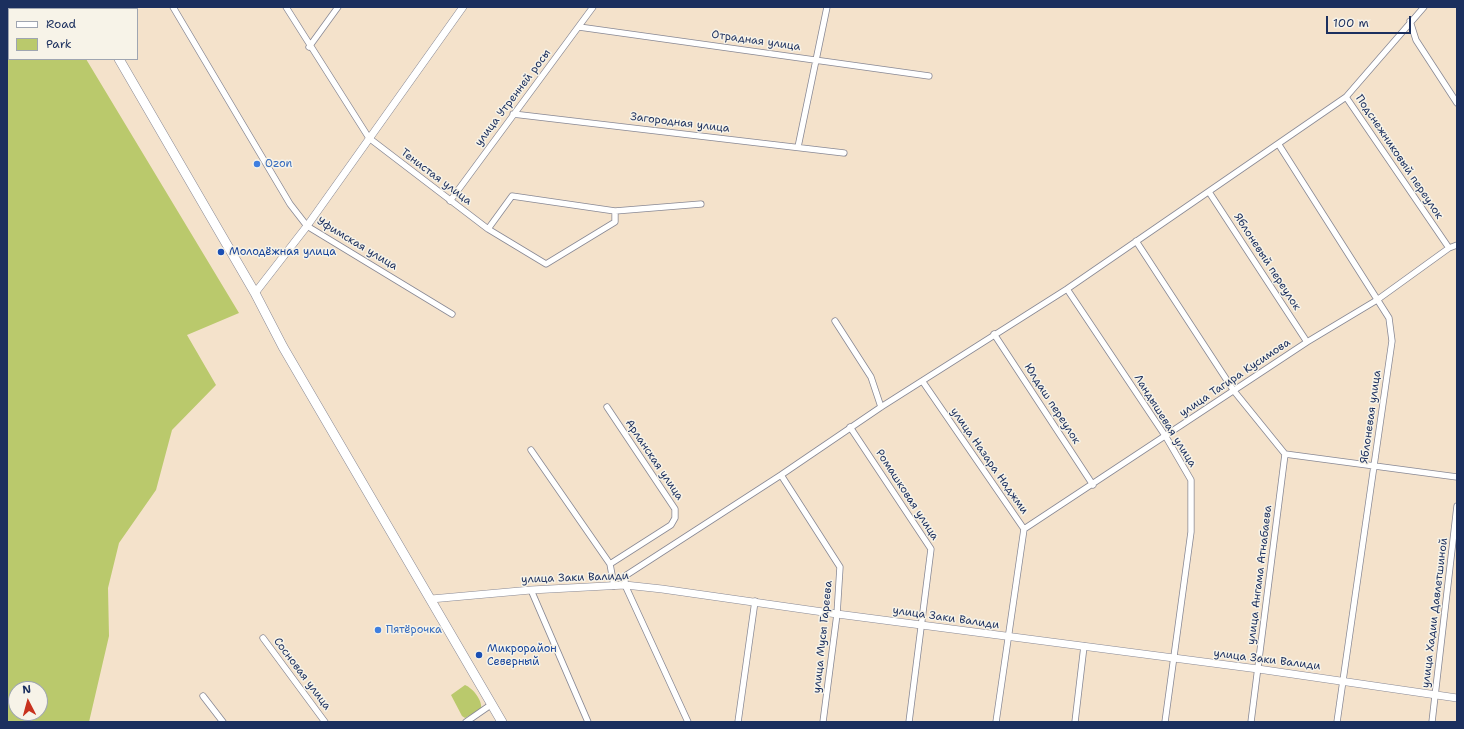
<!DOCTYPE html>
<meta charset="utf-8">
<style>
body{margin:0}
#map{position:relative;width:1464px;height:729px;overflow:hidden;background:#f4e2cb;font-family:"Shantell Sans",sans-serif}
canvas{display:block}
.frame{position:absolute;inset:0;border:8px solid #1b2f5e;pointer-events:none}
.legend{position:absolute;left:8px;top:8px;width:130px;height:52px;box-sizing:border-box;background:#f7f3e8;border:1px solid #9fa5b1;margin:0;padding:5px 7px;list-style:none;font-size:12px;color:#1b2f5e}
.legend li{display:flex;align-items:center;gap:8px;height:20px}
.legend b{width:20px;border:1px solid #9fa5b1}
.north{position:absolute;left:8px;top:681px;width:40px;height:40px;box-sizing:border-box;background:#f7f3e8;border:1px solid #9fa5b1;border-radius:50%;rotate:354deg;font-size:11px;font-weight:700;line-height:16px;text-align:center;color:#1b2f5e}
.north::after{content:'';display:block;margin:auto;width:14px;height:18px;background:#c8321e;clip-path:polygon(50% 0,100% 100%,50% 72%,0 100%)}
.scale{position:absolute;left:1326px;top:16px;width:85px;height:18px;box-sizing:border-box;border:2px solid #1b2f5e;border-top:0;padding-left:5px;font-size:12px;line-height:14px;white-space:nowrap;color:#1b2f5e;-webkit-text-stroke:3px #f7f3e8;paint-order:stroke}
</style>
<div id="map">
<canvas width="1464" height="729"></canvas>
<div class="frame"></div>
<ul class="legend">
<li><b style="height:5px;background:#fff"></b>Road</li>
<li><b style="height:11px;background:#bac96c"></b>Park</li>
</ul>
<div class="north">N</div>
<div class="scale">100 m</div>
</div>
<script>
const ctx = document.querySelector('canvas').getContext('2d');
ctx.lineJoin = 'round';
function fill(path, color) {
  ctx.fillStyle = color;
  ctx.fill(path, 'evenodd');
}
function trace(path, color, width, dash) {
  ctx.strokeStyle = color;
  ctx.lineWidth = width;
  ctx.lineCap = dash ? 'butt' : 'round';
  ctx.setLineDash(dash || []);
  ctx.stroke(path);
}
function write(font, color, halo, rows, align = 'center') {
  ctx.font = font + ' "Shantell Sans",sans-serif';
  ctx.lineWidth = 3;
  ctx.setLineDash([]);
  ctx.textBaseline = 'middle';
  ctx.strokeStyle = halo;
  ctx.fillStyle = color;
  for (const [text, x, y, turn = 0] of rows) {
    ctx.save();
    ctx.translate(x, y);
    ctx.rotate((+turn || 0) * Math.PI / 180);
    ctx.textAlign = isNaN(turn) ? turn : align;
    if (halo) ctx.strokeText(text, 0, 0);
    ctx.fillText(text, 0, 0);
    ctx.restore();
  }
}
const green = new Path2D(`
 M7,7h47l2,2h-47v50h77l153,254 -52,22 29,50 -44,45 -16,60 -37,53 -11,45 1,48 -20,86h-82zM16,689h24v24h-24z
 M465,685c8,3 18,16 16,24l-16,9 -3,-2 -11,-21z`);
const minor = new Path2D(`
 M173,7l117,197 17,22 145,88
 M286,7l83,131 119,91 58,35 69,-42v-11
 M1410,21l6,19 41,63
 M579,27l350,49
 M309,47l29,-40
 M1346,97l103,151
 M513,114l331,39
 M1279,145l110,173 3,23 -55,381
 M798,147l29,-140
 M1209,192l98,150
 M450,201l143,-194
 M488,229l24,-33 103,15 86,-7
 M1136,241l98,150 51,63 172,23
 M1067,289l99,148 25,43v52l-26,190
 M835,321l36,56 10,30
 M994,334l99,151
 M923,382l101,147 -28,193
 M607,407l68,102v9l-4,7 -61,39
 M850,427l81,122 -22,173
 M531,450l79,114 4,22
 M781,475l59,92 -3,47 -14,108
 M1024,529l283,-187 70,-42 72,-52 8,-3
 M531,590l57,132
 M263,638l62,84
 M203,696l20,26
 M466,722l26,-18
 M688,722l-63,-137v-9l156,-101 100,-68 186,-118 279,-192 78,-90
 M738,722l17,-121
 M1075,722l9,-76
 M1251,722l34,-268
 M1432,722l25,-216`);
const tertiary = new Path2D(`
 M255,293l52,-67 156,-219
 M431,599l100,-9 94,-5 37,4 175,25 421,55 199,29`);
const primary = new Path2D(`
 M88,7l1,2
 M119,59l136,234 28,54 219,375`);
const markers = [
 [257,164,4,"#3f7fe0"],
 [221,252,4,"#1a4fb4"],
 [378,630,4,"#3f7fe0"],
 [479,655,4,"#1a4fb4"]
];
const streetNames = [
 ["Отрадная улица",756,41,8],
 ["улица Утренней росы",513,98,-53],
 ["Загородная улица",680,123,7],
 ["Подснежниковый переулок",1399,157,56],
 ["Тенистая улица",436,177,37],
 ["Уфимская улица",357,244,31],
 ["Яблоневый переулок",1267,262,57],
 ["улица Тагира Кусимова",1235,378,-34],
 ["Юлдаш переулок",1052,404,57],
 ["Яблоневая улица",1371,417,-82],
 ["Ландышевая улица",1165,421,58],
 ["Арланская улица",654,460,56],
 ["улица Назара Наджми",989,461,55],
 ["Ромашковая улица",907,495,57],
 ["улица Ангама Атнабаева",1260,575,-83],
 ["улица Заки Валиди",575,578,-2],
 ["улица Хадии Давлетшиной",1435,613,-83],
 ["улица Заки Валиди",946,618,8],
 ["улица Мусы Гареева",823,637,-84],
 ["улица Заки Валиди",1267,660,7],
 ["Сосновая улица",302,674,53]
];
const shopNames = [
 ["Ozon",265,164],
 ["Пятёрочка",386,630]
];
const transitNames = [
 ["Молодёжная улица",229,252],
 ["Микрорайон",487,649],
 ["Северный",487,662]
];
fill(green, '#bac96c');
trace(minor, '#888894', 7);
trace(tertiary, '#888894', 8);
trace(primary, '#888894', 10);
trace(minor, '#fff', 5.5);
trace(tertiary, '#fff', 7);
trace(primary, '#fff', 9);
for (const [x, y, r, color] of markers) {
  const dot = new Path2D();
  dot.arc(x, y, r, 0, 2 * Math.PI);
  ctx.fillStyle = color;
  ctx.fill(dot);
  trace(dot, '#f7f3e8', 1.5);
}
write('11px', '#1b2f5e', '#f7f3e8', streetNames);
write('11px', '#366cbe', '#f7f3e8', shopNames, 'left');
write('11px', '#164399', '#f7f3e8', transitNames, 'left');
</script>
